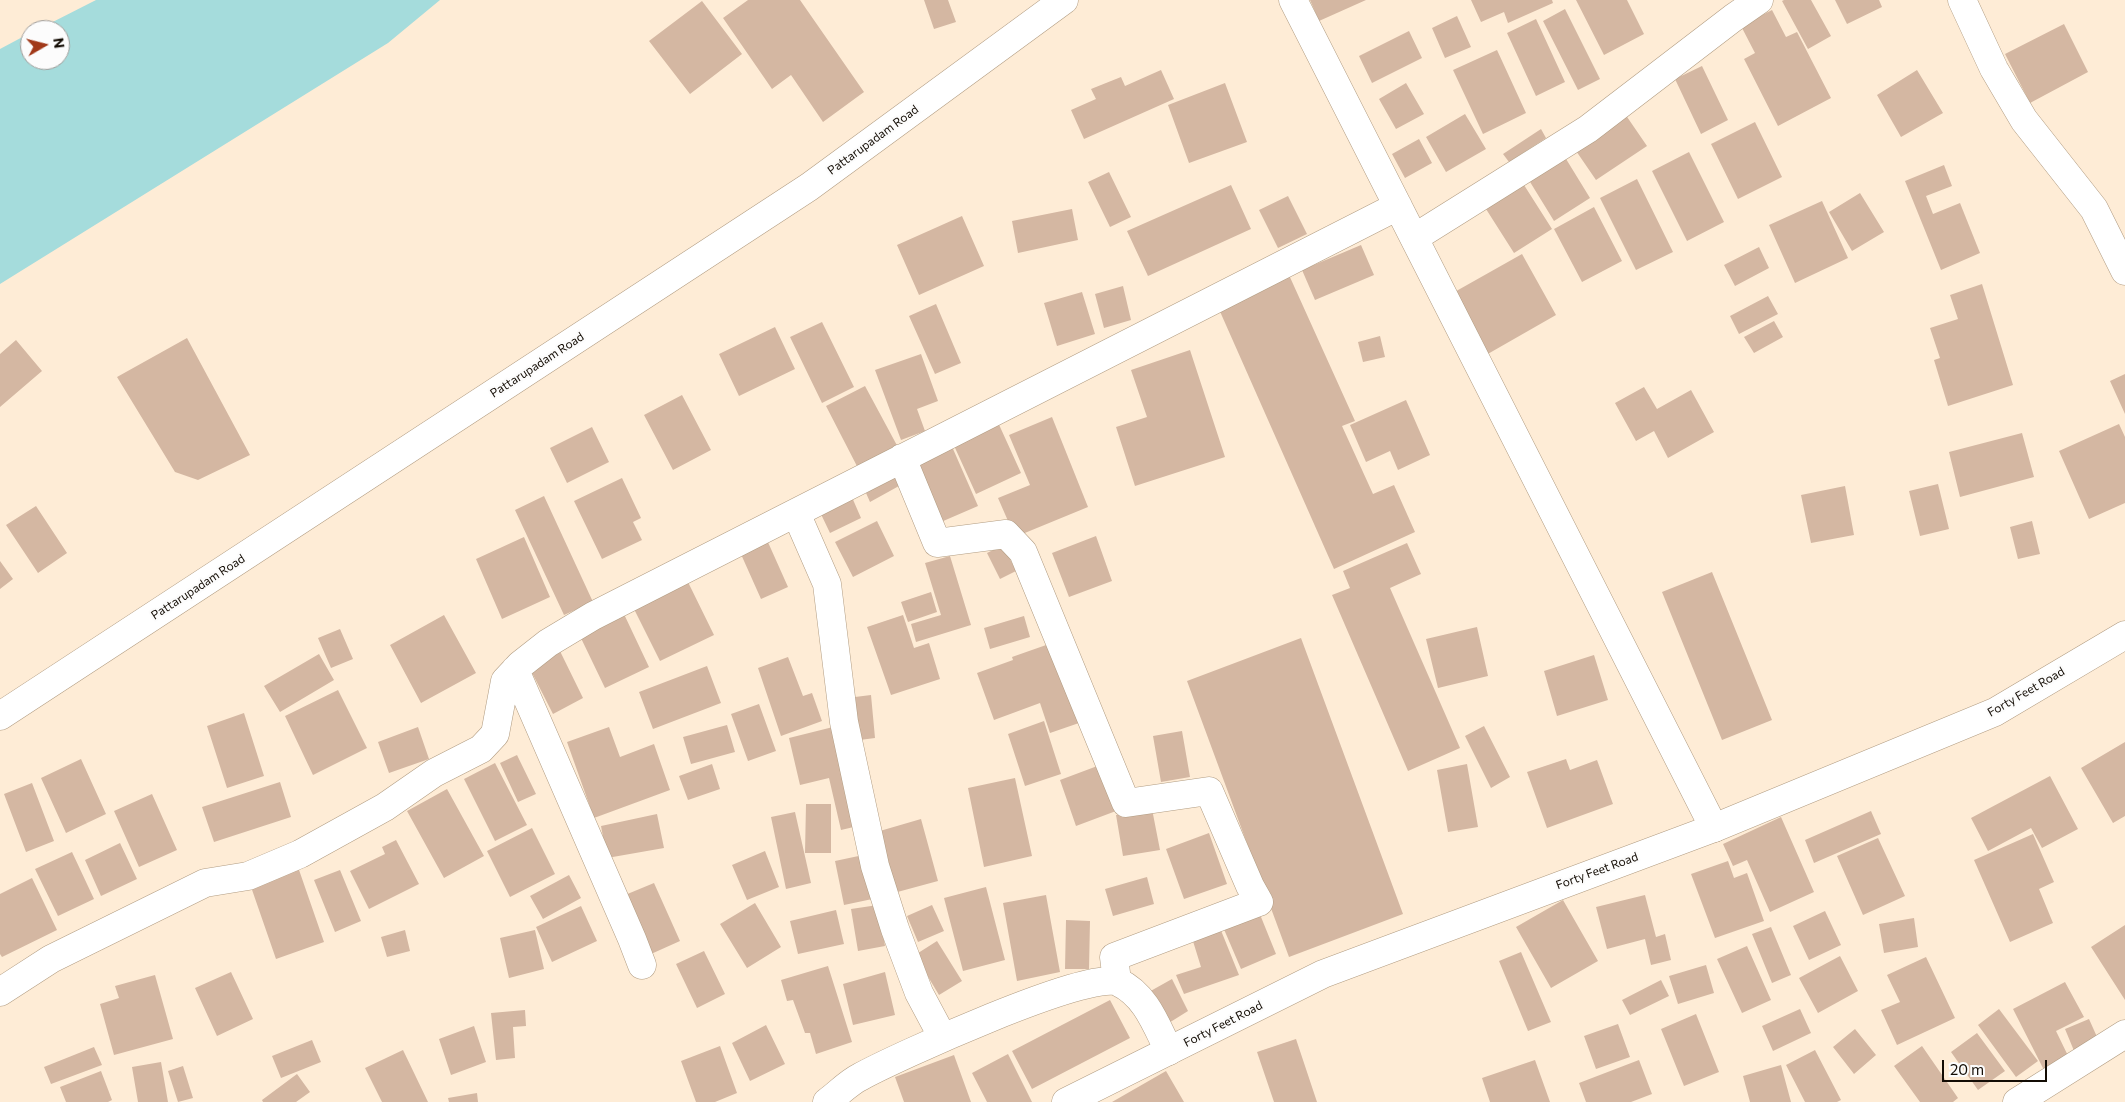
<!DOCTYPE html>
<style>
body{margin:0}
#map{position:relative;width:2125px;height:1102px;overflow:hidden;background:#feecd6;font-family:Commissioner,sans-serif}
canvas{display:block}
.north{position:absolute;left:20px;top:20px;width:50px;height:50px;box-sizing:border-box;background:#fcfcfc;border:1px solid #9f9c99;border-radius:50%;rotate:82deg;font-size:14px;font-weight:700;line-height:20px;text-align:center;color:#130c04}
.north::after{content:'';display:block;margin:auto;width:18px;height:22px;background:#a13919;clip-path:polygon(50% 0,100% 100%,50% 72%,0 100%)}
.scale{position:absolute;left:1942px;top:1060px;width:105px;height:22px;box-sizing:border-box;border:2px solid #130c04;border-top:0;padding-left:6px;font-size:15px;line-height:18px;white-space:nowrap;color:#130c04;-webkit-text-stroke:4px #fcfcfc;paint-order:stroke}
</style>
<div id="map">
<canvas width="2125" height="1102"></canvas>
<div class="north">N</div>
<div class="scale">20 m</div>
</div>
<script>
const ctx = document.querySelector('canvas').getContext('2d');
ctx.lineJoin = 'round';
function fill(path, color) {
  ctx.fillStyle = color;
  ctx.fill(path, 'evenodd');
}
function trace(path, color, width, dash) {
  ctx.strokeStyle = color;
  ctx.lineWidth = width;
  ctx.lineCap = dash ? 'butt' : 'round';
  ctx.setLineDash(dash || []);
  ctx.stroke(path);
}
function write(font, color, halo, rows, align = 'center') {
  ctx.font = font + ' Commissioner,sans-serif';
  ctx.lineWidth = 4.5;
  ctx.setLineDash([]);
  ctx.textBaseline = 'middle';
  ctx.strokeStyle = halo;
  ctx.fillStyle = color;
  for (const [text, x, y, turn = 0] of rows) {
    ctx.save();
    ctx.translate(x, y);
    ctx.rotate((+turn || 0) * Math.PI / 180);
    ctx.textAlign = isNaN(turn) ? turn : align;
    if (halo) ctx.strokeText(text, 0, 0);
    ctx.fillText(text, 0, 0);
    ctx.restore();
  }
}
const water = new Path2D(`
 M96,0h344l-52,43 -388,241v-235l30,-16v27h30v-30h-23z`);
const building = new Path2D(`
 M748,0h52l64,92 -41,30 -32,-47 -19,14 -49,-71z
 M924,0h24l8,22 -22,7z
 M1310,0h56l-47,21z
 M1471,0h81l1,3 -45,20 -4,-11 -23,10z
 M1576,0h51l17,34 -40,21z
 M1784,0h27l20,36 -23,13 -26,-48z
 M1835,0h44l3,7 -35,17z
 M702,1l40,53 -52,40 -41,-53z
 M1565,9l35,70 -22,11 -35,-69z
 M1772,10l14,27 11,-5 34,66 -53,28 -34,-67 11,-6 -14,-27z
 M1457,16l14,31 -26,11 -13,-30z
 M1536,19l29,63 -29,14 -29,-63z
 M2064,24l24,48 -58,31 -25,-49z
 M1409,31l13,27 -50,25 -13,-27z
 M1497,50l29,63 -43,21 -30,-64z
 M1702,66l26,54 -27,14 -26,-55z
 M1161,70l13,29 -90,40 -13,-29 25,-11 -5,-10 30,-12 4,9z
 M1917,70l26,43 -42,24 -24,-42z
 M1225,83l22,59 -58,21 -21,-58z
 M1406,83l18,31 -28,15 -17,-30z
 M1623,111l24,35 -51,34 -24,-35z
 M1465,114l21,35 -40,23 -20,-35z
 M1755,122l27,55 -44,22 -27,-55z
 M1541,129l5,9 -37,24 -6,-8z
 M1419,139l13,24 -27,15 -13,-24z
 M1689,152l35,70 -37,19 -35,-70z
 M1563,154l27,44 -36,23 -27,-44z
 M1944,165l8,21 -26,10 7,18 27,-11 20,50 -39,17 -36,-89z
 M1109,172l22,45 -21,10 -22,-45z
 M1637,179l36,73 -37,18 -36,-72z
 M1231,185l20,44 -103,47 -21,-45z
 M1524,185l28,44 -38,24 -28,-44z
 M1860,193l24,39 -32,19 -23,-39z
 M1288,196l19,38 -29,14 -19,-38z
 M1822,201l26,57 -53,25 -26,-58z
 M1594,207l28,54 -40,21 -28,-53z
 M1072,209l6,31 -60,13 -6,-32z
 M962,216l22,50 -65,29 -22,-50z
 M1361,245l13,30 -59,25 -13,-30z
 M1759,247l10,21 -34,18 -11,-21z
 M1522,254l34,61 -70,40 -35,-61z
 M1289,275l66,146 -13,5 31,68 21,-9 21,47 -81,37 -116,-262z
 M1982,284l31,101 -65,21 -14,-46 6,-2 -10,-30 28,-9 -8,-24z
 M1123,286l8,34 -27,8 -9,-34z
 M1082,292l13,42 -38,12 -13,-43z
 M1768,296l10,18 -39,20 -9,-18z
 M936,304l25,59 -26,11 -26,-58z
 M1774,321l9,16 -29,16 -10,-16z
 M822,322l32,65 -32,16 -32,-66z
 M775,327l20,42 -56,27 -20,-42z
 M1380,336l5,21 -22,5 -5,-20z
 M187,338l63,117 -52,25 -23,-8 -58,-95z
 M16,340l26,31 -42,36v-53z
 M1190,350l35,107 -90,29 -19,-59 31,-10 -16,-47z
 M921,354l17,47 -21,8 8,22 -24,9 -26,-70z
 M2125,374v40l-15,-33z
 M865,386l35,65 -40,21 -34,-66z
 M1644,387l13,22 34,-19 23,42 -46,26 -14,-27 -18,10 -21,-38z
 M682,395l29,55 -38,20 -29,-55z
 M1406,400l24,55 -32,15 -8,-19 -24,11 -16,-37z
 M1052,417l36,90 -73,30 -17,-39 32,-13 -21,-50z
 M996,418l25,55 -45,21 -25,-55z
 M2119,424l6,13v66l-36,16 -30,-68z
 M592,427l17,35 -42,21 -17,-35z
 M2022,433l12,44 -74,20 -11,-45z
 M950,442l28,64 -37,16 -27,-64z
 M903,472l5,9 -38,21 -4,-9z
 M622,478l19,40 -8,4 9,18 -40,19 -28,-58z
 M1938,484l11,45 -29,7 -11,-45z
 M1845,486l9,49 -43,8 -10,-48z
 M851,495l10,23 -31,15 -11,-23z
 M544,496l49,106 -29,13 -49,-105z
 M36,506l31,47 -29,20 -32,-48z
 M877,521l17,35 -41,21 -18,-35z
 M2032,521l8,33 -22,5 -8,-32z
 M1096,536l16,45 -43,16 -17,-44z
 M524,537l26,60 -48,22 -26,-60z
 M767,540l21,47 -27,12 -21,-47z
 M1407,543l14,31 -31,14 70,160 -52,23 -76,-176 18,-7 -7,-17z
 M1003,545l13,26 -16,8 -13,-26z
 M950,556l21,69 -55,17 -5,-18 30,-9 -16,-52z
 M0,561l13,18 -13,10z
 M1712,572l60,148 -50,20 -60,-148z
 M686,578l28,57 -54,26 -28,-56z
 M931,592l6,20 -29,10 -7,-20z
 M623,612l26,55 -44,21 -26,-54z
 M444,615l32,58 -55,30 -31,-58z
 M903,615l11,33 15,-5 11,36 -49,16 -24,-68z
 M1024,616l6,21 -40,12 -6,-21z
 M1477,627l11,49 -50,12 -12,-49z
 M340,629l13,30 -22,9 -13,-30z
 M1301,638l102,276 -114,43 -102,-276z
 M1049,644l30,79 -29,10 -10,-30 -46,17 -17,-47 36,-13 -1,-3z
 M557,645l26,53 -30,16 -27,-53z
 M319,654l15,26 -54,32 -16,-26z
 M1594,655l14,45 -51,16 -13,-45z
 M788,657l15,39 9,-3 10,28 -41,15 -23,-68z
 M707,666l14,37 -68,26 -14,-37z
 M338,690l29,58 -54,27 -28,-59z
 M871,695l4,43 -23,3 -5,-43z
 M759,704l17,47 -28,10 -17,-47z
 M244,713l20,63 -37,12 -20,-62z
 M1044,721l17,53 -36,12 -17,-52z
 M727,725l8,27 -44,12 -8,-27z
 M1484,726l26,51 -19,11 -26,-52z
 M418,727l11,32 -40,14 -11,-31z
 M609,727l11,30 34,-13 16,46 -76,28 -27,-76z
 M833,727l25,99 -17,4 -12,-52 -29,7 -11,-47z
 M1182,731l8,46 -29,5 -8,-46z
 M2125,742v74l-12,7 -32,-55z
 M517,755l19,39 -18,8 -18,-39z
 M81,759l25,55 -40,19 -25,-55z
 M1566,759l4,11 27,-10 16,44 -66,24 -20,-56z
 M495,763l32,62 -32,16 -31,-62z
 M712,764l8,25 -32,11 -9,-24z
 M1467,764l11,63 -30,5 -11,-62z
 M1100,765l16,46 -40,15 -16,-46z
 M2050,776l28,53 -36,19 -11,-20 -43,23 -17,-33z
 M1015,778l17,78 -48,11 -16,-79z
 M280,782l11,35 -77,25 -12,-35z
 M32,783l22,58 -28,11 -22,-58z
 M447,789l37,67 -40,22 -37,-67z
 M152,794l25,56 -38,17 -25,-56z
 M806,804h25v49h-26z
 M1152,809l8,41 -37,6 -7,-41z
 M1871,811l10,23 -67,29 -9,-23z
 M795,812l16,71 -25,6 -15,-72z
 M657,814l7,34 -57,10 -6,-32z
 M1781,817l33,75 -44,20 -23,-52 -14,6 -10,-22z
 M921,819l17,62 -48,13 -17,-61z
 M532,828l23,46 -45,23 -23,-46z
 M1209,833l18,51 -43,15 -18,-50z
 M2033,834l21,48 -15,7 14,34 -43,19 -36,-82z
 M1878,838l27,58 -42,19 -26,-59z
 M396,840l23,44 -50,25 -19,-38 35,-17 -3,-7z
 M120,843l17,36 -36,17 -16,-36z
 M765,851l14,36 -32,13 -15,-35z
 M72,852l22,47 -36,17 -23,-47z
 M868,854l9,44 -33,7 -9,-44z
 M1728,861l6,17 13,-5 17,48 -49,17 -24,-64z
 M298,867l26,75 -48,17 -26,-75z
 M340,870l21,51 -26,11 -21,-52z
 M569,875l12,23 -38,21 -13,-23z
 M1147,877l7,27 -41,12 -8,-27z
 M32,878l25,52 -55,27 -2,-3v-60z
 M654,883l26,58 -29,13 -26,-59z
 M986,887l19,73 -42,11 -19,-73z
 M1046,895l14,77 -43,9 -14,-78z
 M1645,895l11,42 9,-3 6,26 -20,5 -6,-26 -38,10 -11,-42z
 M1563,900l35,61 -47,27 -35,-61z
 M755,903l26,44 -34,21 -27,-44z
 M878,905l7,41 -27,5 -7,-42z
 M932,905l12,26 -26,11 -11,-26z
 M581,906l16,35 -45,21 -16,-35z
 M836,910l8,34 -46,10 -8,-33z
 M1825,911l16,34 -32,15 -16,-34z
 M1259,912l17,42 -35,15 -18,-42z
 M1914,918l4,29 -34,6 -5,-29z
 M1066,920l24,1 -1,48h-24z
 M2125,925v75l-34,-53z
 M1771,927l20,48 -19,8 -20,-49z
 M1220,928l19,47 -55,19 -8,-19 25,-8 -9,-29z
 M405,930l5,21 -23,6 -6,-20z
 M535,930l9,39 -35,9 -9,-40z
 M937,941l25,40 -23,14 -24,-40z
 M1747,946l24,54 -29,13 -25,-54z
 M704,951l21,43 -28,14 -21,-44z
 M1521,952l30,70 -23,9 -29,-70z
 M1840,956l18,35 -40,22 -19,-35z
 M1926,957l29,61 -58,27 -16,-35 19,-8 -13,-27z
 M1706,965l8,28 -36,11 -9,-28z
 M828,966l24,76 -36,12 -6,-21h-5l-12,-33 -6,1 -6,-21z
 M231,972l22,47 -36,17 -22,-48z
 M885,972l10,43 -42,10 -10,-41z
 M155,975l18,64 -59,16 -14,-51 19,-6 -4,-12z
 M1172,979l16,32 -24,15 -17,-33z
 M1661,980l8,16 -39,19 -8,-15z
 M2065,982l19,35 -28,14 16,33 -25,12 -34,-67z
 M1110,1000l20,38 -98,51 -20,-38z
 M1800,1009l11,24 -38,18 -11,-25z
 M1999,1009l39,52 -22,16 -38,-52z
 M525,1010l1,16 -13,1 2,31 -19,2 -5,-47z
 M1696,1014l23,58 -35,14 -23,-57z
 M2089,1019l13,29 -25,10 -12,-29z
 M1618,1024l12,33 -34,12 -12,-33z
 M766,1025l19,39 -35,17 -18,-38z
 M474,1026l12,36 -35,13 -12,-36z
 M1855,1029l21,26 -22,19 -21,-27z
 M1977,1033l28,38 -27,19 -27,-38z
 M1296,1039l21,63h-43l-17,-50z
 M312,1040l9,22 -40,16 -9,-22z
 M720,1046l17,47 -22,9h-19l-15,-41z
 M1922,1046l36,52 -5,4h-33l-26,-36z
 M94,1047l8,18 -51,19 -7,-17z
 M403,1050l25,52h-46l-17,-34z
 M1815,1050l26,50 -4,2h-32l-19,-37z
 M1008,1054l24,48h-45l-15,-29z
 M954,1055l17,47h-67l-9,-25z
 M1535,1060l15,42h-60l-8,-24z
 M1639,1060l13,34 -21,8h-45l-7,-19z
 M161,1062l7,40h-30l-6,-35z
 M1781,1065l10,37h-41l-7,-26z
 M183,1066l10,32 -15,4 -10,-31z
 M101,1071l11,29 -4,2h-42l-6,-15z
 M1166,1071l18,31h-72z
 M297,1074l13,18 -14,10h-33l-1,-2z
 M477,1093l1,9h-29l-1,-4z`);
const minor = new Path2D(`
 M1293,0l421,828
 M1962,0l32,69 30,51 70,89 31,62
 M1414,238l174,-109 145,-111 26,-18
 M902,458l35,85 69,-9 17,18 103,251 83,-12 41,95 9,16 -145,55 3,24
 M796,513l31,71 17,138 31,144 20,63 24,64 24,45
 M515,670l117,269 10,26
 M0,716l809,-529 255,-187
 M0,992l51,-33 154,-76 43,-7 52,-22 85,-47 49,-34 47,-24 14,-15 10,-53 15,-16 28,-22 45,-27 805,-410
 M827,1102c11,-8 21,-19 33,-25 34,-19 230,-108 258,-95 28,13 38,43 51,69
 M2017,1102l108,-68`);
const major = new Path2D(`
 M1066,1102l257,-128 391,-146 281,-116 130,-77`);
const streetNames = [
 ["Pattarupadam Road",873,140,-36],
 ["Pattarupadam Road",537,365,-33],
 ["Pattarupadam Road",198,587,-33],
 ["Forty Feet Road",2026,692,-30],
 ["Forty Feet Road",1597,871,-20],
 ["Forty Feet Road",1223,1024,-27]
];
fill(water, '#a5dcdc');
fill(building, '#d4b7a2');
trace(minor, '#b19c82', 29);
trace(major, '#b19c82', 29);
trace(minor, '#fff', 28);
trace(major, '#fff', 28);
write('12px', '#130c04', '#fcfcfc', streetNames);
</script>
